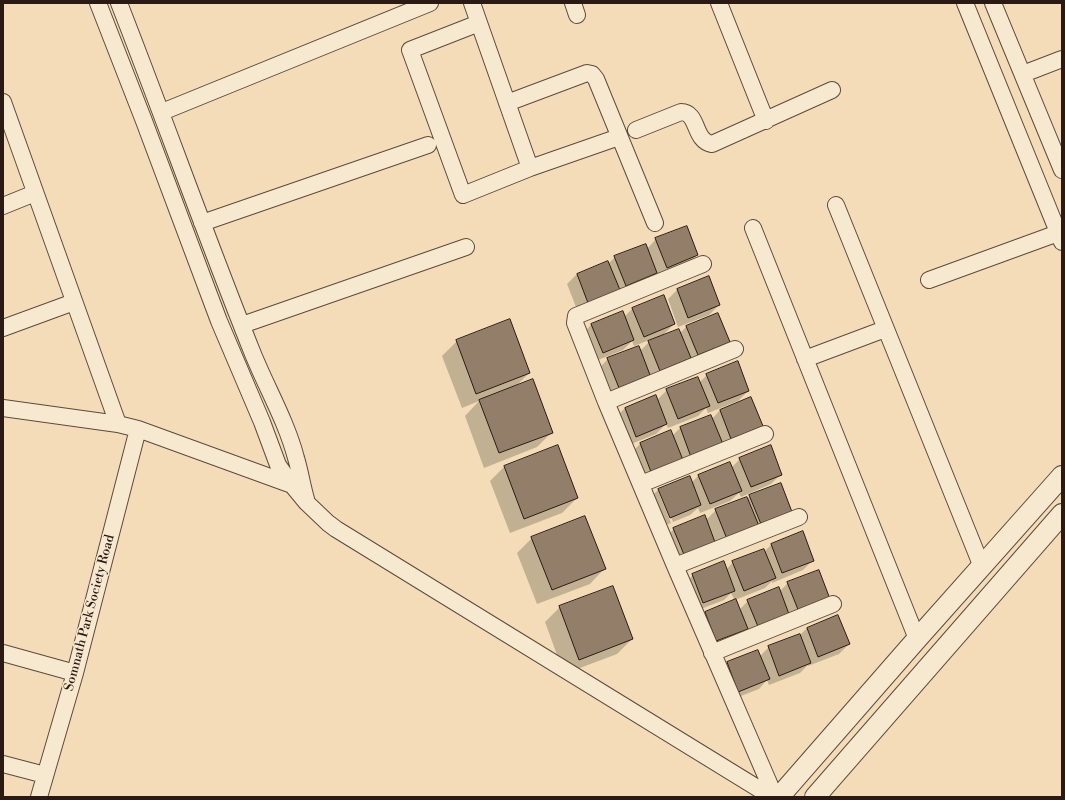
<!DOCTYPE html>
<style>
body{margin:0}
#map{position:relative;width:1065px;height:800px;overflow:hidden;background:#f3dcb7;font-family:"Libre Bodoni",serif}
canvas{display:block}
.frame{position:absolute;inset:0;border:4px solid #2b1a14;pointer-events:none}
</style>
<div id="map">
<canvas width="1065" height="800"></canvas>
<div class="frame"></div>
</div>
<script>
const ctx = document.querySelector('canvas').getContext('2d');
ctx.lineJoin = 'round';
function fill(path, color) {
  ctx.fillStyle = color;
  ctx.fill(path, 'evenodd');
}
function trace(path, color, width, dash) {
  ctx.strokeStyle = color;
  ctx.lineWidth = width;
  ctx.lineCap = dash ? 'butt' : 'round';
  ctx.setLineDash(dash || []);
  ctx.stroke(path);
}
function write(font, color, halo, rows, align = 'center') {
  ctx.font = font + ' "Libre Bodoni",serif';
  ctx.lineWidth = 3;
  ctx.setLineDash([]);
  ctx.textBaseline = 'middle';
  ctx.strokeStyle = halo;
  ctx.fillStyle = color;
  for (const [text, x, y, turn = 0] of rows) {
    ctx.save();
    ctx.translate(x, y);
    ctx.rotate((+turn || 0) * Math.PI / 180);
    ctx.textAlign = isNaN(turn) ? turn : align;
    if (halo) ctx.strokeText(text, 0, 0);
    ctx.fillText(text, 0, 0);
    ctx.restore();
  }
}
const shadow = new Path2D(`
 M656,239l41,16 -10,10 -30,12 -1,-3 -10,9 -68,29 -11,-28 10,-10 31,-10 7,-7 32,-8z
 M678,289l41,16 -10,10 -31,12 -10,-28z
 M633,308l41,16 -13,13 19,-4 7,-7 42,16 -10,10 -69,28 -2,-4 -9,9 -30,12 -11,-28 10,-10 32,-8 12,-12 -18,7 -2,-5 -9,9 -30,12 -11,-28 10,-10 32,-7z
 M457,341l72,32 -14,14 37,45 -15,15 -53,21 -19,-52 14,-15 -17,7 -20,-52z
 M707,375l41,16 -10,10 -30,12 -2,-5 -8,8 -30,12 -2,-4 -10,10 -30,12 -11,-28 10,-10 30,-12 2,4 10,-10 32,-7z
 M750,398l12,28 -10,10 -111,45 -11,-27 10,-10 31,-13 1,5 8,-8 31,-12 1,3 8,-9z
 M740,459l41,15 -10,10 -30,13 -2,-4 -9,8 -30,12 -2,-5 -8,7 -17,7 -12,-29h-2l12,30 -11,4 -11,-28 10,-10 32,-6 8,-8 32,-7z
 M505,466l72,32 -15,15 -52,20 -20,-52z
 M750,496l31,26 -106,45 -11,-28 10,-10 32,-9 10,-10 31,-11z
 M532,538l72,31 -14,15 -53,20 -20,-51z
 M772,544l41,16 -10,10 -31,13v-2l-7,7 -30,12 4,10 9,-9 31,-9 9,-9 41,16 -80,40 -4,-9 -9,9 -30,12 -11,-28 10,-10 30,-12 -4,-8 -7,7 -31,12 -10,-27 10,-10 33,-5 7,-8 31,-10z
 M560,607l72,32 -15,15 -53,20 -19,-52z
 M807,628l42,16 -10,10 -31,12v-1l-8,8 -31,12 -2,-5 -8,9 -31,12 -11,-28 10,-10 31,-12 2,5 9,-9 30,-11z`);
const building = new Path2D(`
 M687,226l11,29 -31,13 -12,-30z
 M646,244l11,29 -31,13 -12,-30z
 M608,261l12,29 -32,13 -11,-29z
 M709,276l11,29 -32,13 -11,-29z
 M664,295l11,29 -31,13 -12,-29z
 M623,311l11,29 -31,13 -12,-29z
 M718,313l12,29 -32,13 -12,-29z
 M510,319l20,54 -54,21 -20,-54z
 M679,329l12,29 -31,13 -12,-30z
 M639,346l11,29 -31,13 -12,-30z
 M738,361l11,30 -31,12 -12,-29z
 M698,377l12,29 -32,13 -12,-30z
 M533,379l20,54 -54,20 -20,-53z
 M656,395l11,29 -31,13 -11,-29z
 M751,397l12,29 -32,13 -11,-29z
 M711,415l12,29 -32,13 -11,-30z
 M671,430l12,30 -32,12 -11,-29z
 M558,445l20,53 -54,21 -20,-53z
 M771,445l11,30 -31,12 -12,-29z
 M730,462l12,29 -32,13 -12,-29z
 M690,476l11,29 -31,13 -12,-29z
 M781,483l11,29 -31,12 -12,-29z
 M747,497l12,29 -32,13 -12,-30z
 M705,515l11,30 -31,12 -12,-29z
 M585,516l21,53 -54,21 -21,-53z
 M803,531l11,30 -32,12 -11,-29z
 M764,549l12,29 -32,13 -12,-30z
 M724,561l11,30 -32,12 -11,-29z
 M819,570l11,29 -31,13 -12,-30z
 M613,586l20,53 -54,21 -20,-54z
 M779,587l11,30 -31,12 -12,-29z
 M736,599l12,30 -32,12 -11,-29z
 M838,615l12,29 -32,13 -11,-29z
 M800,634l11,29 -32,13 -11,-30z
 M758,650l12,29 -32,13 -11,-30z`);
const minor = new Path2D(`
 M98,3l46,118 75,200 43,101 16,43 14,20 14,17 22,21 8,6 436,268
 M119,3c45,115 86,231 132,346 14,36 35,71 45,109 4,13 6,27 10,41
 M472,3l58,165
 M573,3l4,12
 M719,3l47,118
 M965,3l97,239
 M993,3l69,167
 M479,23l-69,27 53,145 67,-27 89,-31
 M1023,74l39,-15
 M3,102l115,322
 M507,103l80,-30 5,1 4,5 59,144
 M162,112l268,-109
 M636,130l45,-18c18,0 12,29 31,32l120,-54
 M836,205l146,362
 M3,206l32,-13
 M202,223l226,-78
 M753,228l164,411
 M703,264l-127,52 -1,7 31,79 69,164 100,231
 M929,280l129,-47
 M242,325l224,-78
 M3,328l71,-26
 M805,359l80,-30
 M606,402l129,-53
 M3,408l115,16 20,5 154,56
 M641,484l124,-50
 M675,566l124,-49
 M3,653l72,20
 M712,653l121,-49
 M3,764l42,11
 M39,797l36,-124 63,-244`);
const tertiary = new Path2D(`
 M779,797l138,-158 145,-163
 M815,797l247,-283`);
const streetNames = [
 ["Somnath Park Society Road",90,613,-75]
];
fill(shadow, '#0003');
fill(building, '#937f69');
trace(building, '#2b1a14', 1);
trace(minor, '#5d4a3d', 18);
trace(tertiary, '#5d4a3d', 22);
trace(minor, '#f7e8d0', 16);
trace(tertiary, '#f7e8d0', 20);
write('13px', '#2b1a14', '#f7e8d0', streetNames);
</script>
